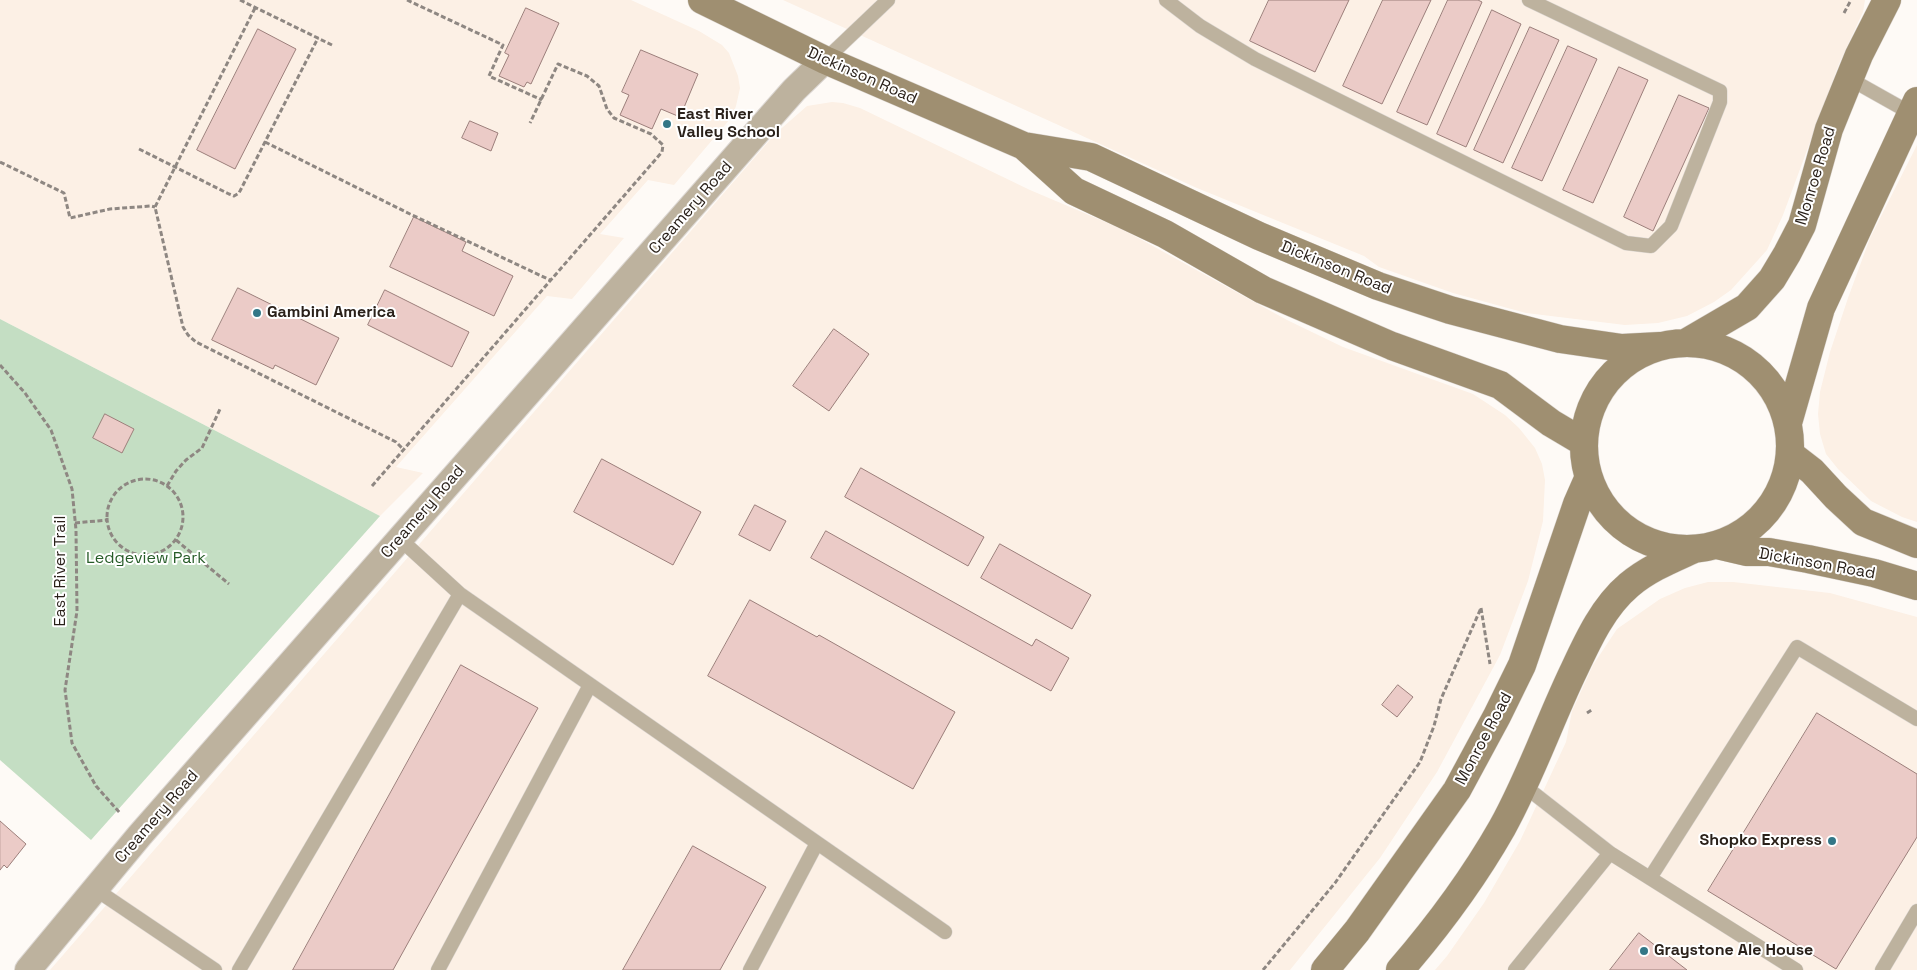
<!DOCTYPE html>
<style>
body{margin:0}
canvas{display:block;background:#fefaf6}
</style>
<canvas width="1917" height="970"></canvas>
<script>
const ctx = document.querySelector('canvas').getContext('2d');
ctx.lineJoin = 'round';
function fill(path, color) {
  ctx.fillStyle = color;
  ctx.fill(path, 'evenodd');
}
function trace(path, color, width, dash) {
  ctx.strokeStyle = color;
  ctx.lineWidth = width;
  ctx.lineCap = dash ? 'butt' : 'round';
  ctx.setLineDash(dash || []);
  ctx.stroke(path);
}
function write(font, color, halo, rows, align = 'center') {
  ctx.font = font + ' "Space Grotesk",sans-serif';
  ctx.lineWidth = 4;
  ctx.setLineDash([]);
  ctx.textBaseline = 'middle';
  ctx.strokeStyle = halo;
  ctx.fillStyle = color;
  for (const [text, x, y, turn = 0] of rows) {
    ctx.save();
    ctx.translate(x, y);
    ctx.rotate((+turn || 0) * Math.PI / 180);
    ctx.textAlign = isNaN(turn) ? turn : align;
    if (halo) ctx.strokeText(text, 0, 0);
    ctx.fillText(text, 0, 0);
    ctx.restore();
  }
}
const built = new Path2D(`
 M0,0h631l68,31 23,14 7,8 9,23 2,12 -4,18 -5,12 -57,67 -26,-5 -48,54 24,4 -52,61 -25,-3 -151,171 27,6 -43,43 -380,-197z
 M783,0h1082l-2,12 -24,52 -56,151 -16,35 -36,40 -17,12 -27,14 -29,7 -33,2 -99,-12 -73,-20 -74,-26 -15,-11 -167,-68z
 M832,102l11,1 17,5 170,82 92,39 165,91 56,27 130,47 32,21 14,13 16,20 7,16 3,16 -2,41 -15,60 -28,74 -63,117 -57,86 -90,112h-1240l725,-836 32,-28z
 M1917,145v377l-15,-5 -31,-16 -33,-32 -12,-15 -6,-20 -2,-20 2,-22 10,-40 18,-54 22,-60z
 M1708,582h25l97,11 87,24v353h-482l12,-14 37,-53 36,-62 46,-99 6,-31 21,-46 24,-36 43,-30 25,-11z`);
const green = new Path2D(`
 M0,319l380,197 -289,324 -91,-80z`);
const building = new Path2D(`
 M1269,0h80l-34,72 -65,-31z
 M1383,0h48l-49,104 -39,-18z
 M1448,0h30l4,2 -55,123 -30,-13z
 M526,8l33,15 -28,61 -4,-2 -3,5 -25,-11 10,-21 -4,-2z
 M1492,10l29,14 -55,123 -29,-13z
 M1530,27l29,13 -56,123 -29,-13z
 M258,29l38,20 -61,120 -38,-19z
 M1568,46l29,13 -55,122 -30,-13z
 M641,50l57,24 -18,43 -19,-8 -9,20 -32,-14 9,-20 -7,-3z
 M1619,67l29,13 -55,123 -30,-13z
 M1679,95l30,13 -56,123 -29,-14z
 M470,121l28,12 -7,18 -29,-13z
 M414,217l52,25 -4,9 51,25 -19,40 -104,-49z
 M238,288l101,50 -23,47 -41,-20 -2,4 -61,-29z
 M385,290l84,42 -17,35 -84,-42z
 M834,329l35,25 -40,57 -36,-25z
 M105,414l29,15 -12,24 -29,-15z
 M602,459l99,53 -28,53 -99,-53z
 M861,468l123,69 -16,29 -123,-69z
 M755,505l31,16 -16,30 -31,-16z
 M826,531l206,115 4,-7 33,19 -18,33 -240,-133z
 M1000,544l91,51 -19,34 -91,-51z
 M750,600l67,37 2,-2 136,77 -42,77 -205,-113z
 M461,665l77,43 -145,262h-100z
 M1398,685l15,12 -16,20 -15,-12z
 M1817,713l100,61v63l-81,132 -128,-78z
 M0,821l26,23 -19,24 -3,-3 -4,5z
 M693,846l73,41 -46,83h-97z
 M1639,933l48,37h-77z`);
const path = new Path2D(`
 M240,0l92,45
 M407,0l96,45 -14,31 53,24
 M255,8l-100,199 28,120 5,8 8,7 200,100 7,7
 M1844,13l7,-13
 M265,142l145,72 140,66
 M139,149l90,45 5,2 5,-3 79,-155
 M0,162l64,31 6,25 40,-9 41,-3 4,1
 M0,365l25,28 26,37 21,59 4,41 1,81 -12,79 7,53 24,43 24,27
 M107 517a38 38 0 1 1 76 0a38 38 0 1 1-76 0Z
 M167,486l9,-15 10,-11 16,-12 18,-39
 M372,486l290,-334 1,-7 -12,-11 -37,-16 -7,-9 -8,-23 -12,-10 -29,-12 -28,59
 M75,523l32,-3
 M176,540l53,44
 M1481,608l9,56
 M1587,713l6,-4
 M1263,970l72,-87 85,-121 14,-36 7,-27 40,-91`);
const lane = new Path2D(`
 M1166,0l34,26 55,33 371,184 25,3 20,-20 49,-124v-11l-191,-91
 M825,60l63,-60
 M1850,79l64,36
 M460,594l485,338
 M1523,785l87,68 186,117
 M1650,878l147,-231 120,72
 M95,889l120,81
 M239,970l221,-376 -60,-55
 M438,970l152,-285
 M750,970l67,-127
 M1515,970l95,-117
 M1882,970l35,-59`);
const street = new Path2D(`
 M28,970l112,-135 654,-745 31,-30`);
const secondary = new Path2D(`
 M702,0l123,60 199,86 67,11 168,79 119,50 72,24 110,29 62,9 38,-2
 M1024,146l50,45 91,43 98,56 129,56 108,39 51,38 32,19
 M1687,342l60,-35 25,-28 15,-25 15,-29 27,-96 30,-74 28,-55
 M1584 446a103 103 0 1 1 206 0a103 103 0 1 1-206 0Z
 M1788,423l33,-115 96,-207
 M1790,454l22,17 24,26 27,25 54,22
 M1717,545l30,7h22l39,7 66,14 43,13
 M1325,970l32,-39 100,-141 40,-74 25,-51 55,-161 11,-25
 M1400,970c38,-44 73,-91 102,-142 28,-50 47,-106 72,-158 14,-30 29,-63 55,-85 19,-16 41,-25 63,-35`);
const markers = [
 [667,124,5,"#337787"],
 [257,313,5,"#337787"],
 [1832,841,5,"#337787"],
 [1644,951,5,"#337787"]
];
const streetNames = [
 ["Dickinson Road",862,76,24],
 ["Monroe Road",1816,176,-73],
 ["Creamery Road",691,208,-49],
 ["Dickinson Road",1336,268,22],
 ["Creamery Road",423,512,-49],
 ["Dickinson Road",1817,564,10],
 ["East River Trail",61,571,-90],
 ["Monroe Road",1484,739,-62],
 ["Creamery Road",157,817,-49]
];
const poiNames = [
 ["East River",677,115],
 ["Valley School",677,133],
 ["Gambini America",267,313],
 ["Shopko Express",1822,841,"right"],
 ["Graystone Ale House",1654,951]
];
const parkNames = [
 ["Ledgeview Park",146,559]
];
fill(built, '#fcf0e5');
fill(green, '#c4dec3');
fill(building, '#ebcbc7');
trace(building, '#9c7f7b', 1);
trace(lane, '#dcd7d3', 15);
trace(street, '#dcd7d3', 28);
trace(secondary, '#dcd7d3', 29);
trace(path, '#8e8782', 3, [5, 2.5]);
trace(lane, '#bdb29e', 14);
trace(street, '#bdb29e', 26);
trace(secondary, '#9f8f71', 28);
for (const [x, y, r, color] of markers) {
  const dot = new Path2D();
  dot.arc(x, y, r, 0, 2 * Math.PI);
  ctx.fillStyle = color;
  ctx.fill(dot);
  trace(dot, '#fff', 2);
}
write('16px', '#2a211a', '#fff', streetNames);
write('bold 16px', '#2a211a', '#fff', poiNames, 'left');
write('16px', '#275c28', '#fff', parkNames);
</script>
